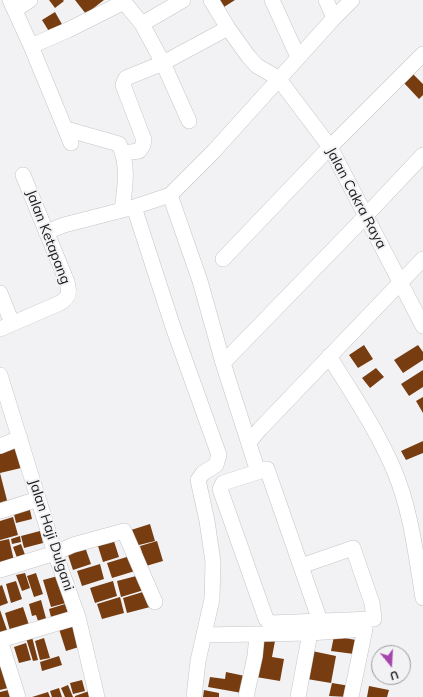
<!DOCTYPE html>
<style>
body{margin:0}
#map{position:relative;width:423px;height:697px;overflow:hidden;background:#f2f2f5;font-family:Mulish,sans-serif}
canvas{display:block}
.north{position:absolute;left:371px;top:645px;width:40px;height:40px;box-sizing:border-box;background:#f2f2f5;border:1px solid #9c9c9e;border-radius:50%;rotate:162deg;font-size:11px;font-weight:700;line-height:16px;text-align:center;color:#1b1b1c}
.north::after{content:'';display:block;margin:auto;width:14px;height:18px;background:#a645ac;clip-path:polygon(50% 0,100% 100%,50% 72%,0 100%)}
</style>
<div id="map">
<canvas width="423" height="697"></canvas>
<div class="north">U</div>
</div>
<script>
const ctx = document.querySelector('canvas').getContext('2d');
ctx.lineJoin = 'round';
function fill(path, color) {
  ctx.fillStyle = color;
  ctx.fill(path, 'evenodd');
}
function trace(path, color, width, dash) {
  ctx.strokeStyle = color;
  ctx.lineWidth = width;
  ctx.lineCap = dash ? 'butt' : 'round';
  ctx.setLineDash(dash || []);
  ctx.stroke(path);
}
function write(font, color, halo, rows, align = 'center') {
  ctx.font = font + ' Mulish,sans-serif';
  ctx.lineWidth = 4;
  ctx.setLineDash([]);
  ctx.textBaseline = 'middle';
  ctx.strokeStyle = halo;
  ctx.fillStyle = color;
  for (const [text, x, y, turn = 0] of rows) {
    ctx.save();
    ctx.translate(x, y);
    ctx.rotate((+turn || 0) * Math.PI / 180);
    ctx.textAlign = isNaN(turn) ? turn : align;
    if (halo) ctx.strokeText(text, 0, 0);
    ctx.fillText(text, 0, 0);
    ctx.restore();
  }
}
const building = new Path2D(`
 M49,0h14l1,1 -9,7z
 M75,0h29l-18,14z
 M219,0h16l-11,7z
 M55,12l8,14 -13,7 -8,-13z
 M413,74l10,10v11l-4,4 -15,-16z
 M364,345l9,14 -15,9 -9,-13z
 M418,345l5,7v8l-20,13 -9,-13z
 M376,368l8,9 -14,11 -8,-10z
 M423,370v17l-14,9 -8,-12z
 M423,397v16l-7,-12z
 M423,441v12l-17,7 -5,-9z
 M16,446l5,22 -21,5v-23z
 M0,473l9,35 -9,3z
 M29,506l3,13 -16,4 -3,-13z
 M13,517l5,18 -18,5v-19z
 M150,524l5,17 -20,5 -4,-16z
 M40,531l3,12 -19,5 -3,-12z
 M20,536l1,6 -9,2 -1,-5z
 M113,538l6,19 -16,5 -6,-19z
 M9,539l6,26 -15,3v-27z
 M157,541l6,20 -17,5 -6,-20z
 M21,544l6,16 -8,3 -6,-16z
 M85,547l6,17 -18,6 -6,-18z
 M130,556l5,15 -23,7 -5,-15z
 M100,564l4,15 -22,7 -5,-15z
 M25,573l5,15 -8,3 -6,-16z
 M36,573l7,21 -9,3 -7,-21z
 M140,575l4,15 -23,7 -4,-16z
 M58,576l8,27 -15,4 -8,-27z
 M16,581l6,18 -11,4 -5,-19z
 M113,581l4,15 -22,7 -5,-15z
 M2,585l6,18 -8,3v-20z
 M146,591l4,16 -23,6 -4,-15z
 M120,597l4,16 -22,6 -5,-15z
 M41,600l6,22 -8,2 -3,-9 -4,1 -3,-12z
 M65,604l4,12 -17,5 -3,-12z
 M23,607l7,21 -19,6 -6,-21z
 M0,610l8,23 -8,2z
 M75,624l7,22 -16,5 -7,-22z
 M334,636l22,4 -2,14 -23,-3z
 M32,637l6,23 -5,1 -7,-23z
 M44,638l6,20 -10,2 -5,-19z
 M263,639l12,2 -3,16 12,2 -4,22 -24,-4z
 M26,643l5,17 -12,3 -5,-16z
 M312,651l24,5 -5,27 -24,-4z
 M59,656l3,9 -20,6 -2,-9z
 M0,662l8,26 -8,2z
 M226,672l19,4 -3,17 -34,-6 2,-10 15,2z
 M82,680l3,11 -12,3 -3,-11z
 M332,683l18,3 -2,11 -19,-1z
 M68,685l5,12h-8l-4,-9z
 M369,686l20,4 -2,7h-20z
 M59,688l3,9h-10l-2,-6z
 M8,690l3,7h-11v-5z
 M204,690l15,3v4h-16z
 M89,691l2,6h-16v-1z
 M48,692l2,5h-18z`);
const minor = new Path2D(`
 M10,0l21,46 40,97
 M211,0l17,28 20,28 9,10 21,12 52,69 93,179
 M272,0l26,57
 M326,0l8,18
 M124,2l18,22 21,39 26,58
 M15,10l15,-10
 M142,24l41,-24
 M31,46l37,-16 56,-28
 M66,129l53,15c10,21 6,43 3,66
 M123,153l16,-2 4,-6 1,-5 -21,-55 3,-7 37,-15 65,-35
 M170,195l30,86 23,82 35,109
 M134,207l39,120 46,128 -3,10 -13,8 -5,7 9,41 6,41 -1,37 -14,62 -4,36
 M46,232l18,-7 70,-18 36,-12 44,-44 120,-133 18,-18
 M223,259l107,-112 93,-93
 M0,293l12,30
 M0,329l60,-26c9,-5 10,-11 7,-21l-44,-107
 M329,356c23,37 48,74 65,114 17,40 22,86 29,128
 M223,363l134,-138 66,-70
 M0,375l55,178 23,64 19,80
 M249,442l11,-13 163,-170
 M0,446l20,-8
 M0,511l38,-12
 M301,566l52,-18 19,55 2,16 -104,4 -4,-4 -46,-130 3,-6 44,-14 53,152
 M0,570l55,-17 18,-8 51,-14 31,71
 M204,635l106,-2 55,-4 -14,68
 M0,640l78,-23
 M0,640l18,57
 M246,697l9,-41 2,-21
 M298,697l12,-64`);
const streetNames = [
 ["Jalan Cakra Raya",356,198,62],
 ["Jalan Ketapang",48,237,69],
 ["Jalan Haji Dulgani",51,535,72]
];
fill(building, '#773d10');
trace(minor, '#c5c5c7', 16);
trace(minor, '#fff', 15);
write('14px', '#1b1b1c', '#f2f2f5', streetNames);
</script>
